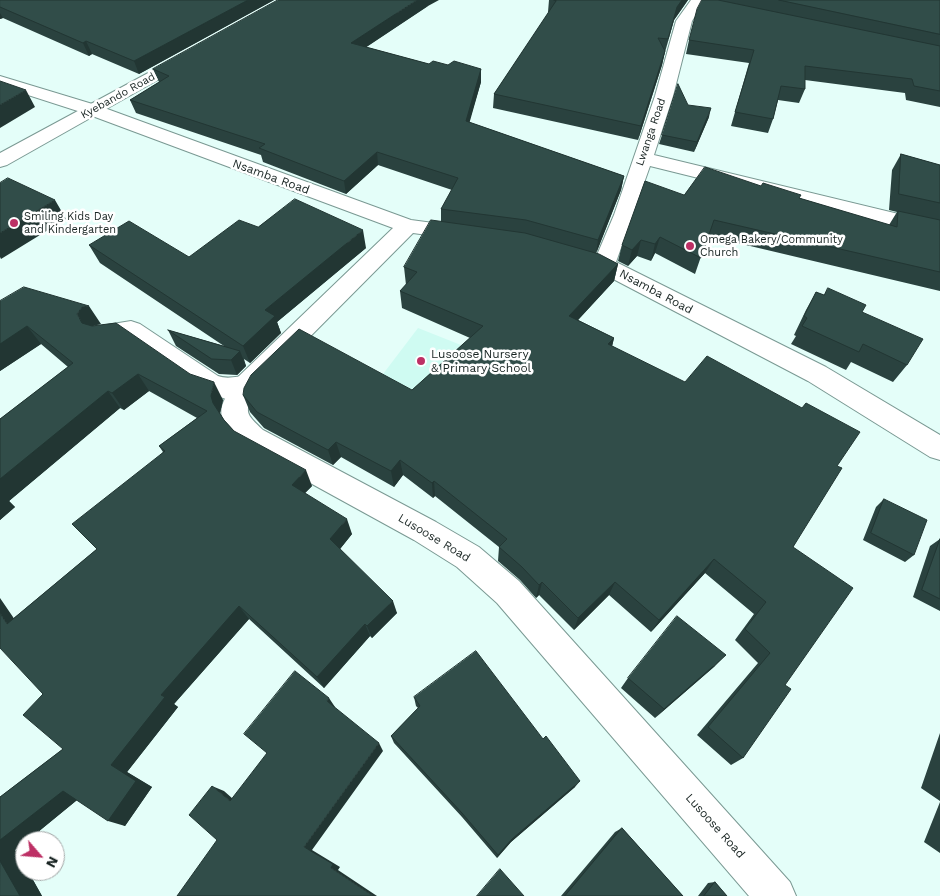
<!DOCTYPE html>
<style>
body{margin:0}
#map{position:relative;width:940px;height:896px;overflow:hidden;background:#e4fef9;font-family:"Work Sans",sans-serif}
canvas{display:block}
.north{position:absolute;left:15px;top:831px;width:50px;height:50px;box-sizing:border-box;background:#fff;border:1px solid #a3a7a7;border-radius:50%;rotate:117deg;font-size:14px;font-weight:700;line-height:20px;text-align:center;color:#182422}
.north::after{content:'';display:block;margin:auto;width:18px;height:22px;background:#bd3065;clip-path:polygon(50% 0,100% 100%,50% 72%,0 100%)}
</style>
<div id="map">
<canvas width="940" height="896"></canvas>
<div class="north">N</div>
</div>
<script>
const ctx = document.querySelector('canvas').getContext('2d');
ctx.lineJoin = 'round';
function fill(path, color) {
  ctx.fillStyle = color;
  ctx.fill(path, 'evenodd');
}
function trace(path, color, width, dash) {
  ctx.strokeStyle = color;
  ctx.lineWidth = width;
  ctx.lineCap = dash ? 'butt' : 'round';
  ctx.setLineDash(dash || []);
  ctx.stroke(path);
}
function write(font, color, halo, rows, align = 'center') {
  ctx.font = font + ' "Work Sans",sans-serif';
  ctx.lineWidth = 5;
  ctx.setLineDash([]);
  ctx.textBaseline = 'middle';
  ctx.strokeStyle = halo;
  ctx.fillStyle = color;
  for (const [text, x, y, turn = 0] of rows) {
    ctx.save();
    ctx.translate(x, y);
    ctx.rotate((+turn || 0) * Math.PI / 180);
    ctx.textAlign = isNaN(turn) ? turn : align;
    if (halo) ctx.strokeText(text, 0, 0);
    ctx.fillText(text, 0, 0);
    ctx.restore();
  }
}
const built = new Path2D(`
 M418,328l43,17 -37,51 -44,-18z`);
const minor = new Path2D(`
 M691,0h14l-13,21 -19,75 -19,59 286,69v14l-290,-72 -34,96 210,105 114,68v25l-10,-3 -122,-76 -212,-111 -23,-8 -3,-5 3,-5 8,-2 16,5 17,-40 41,-119 21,-75z
 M0,76l99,30 312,114 60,8 3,5 -3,5 -8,2 -50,-7 -157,158c-13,21 -10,23 7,39l173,92 43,25 40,34 271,301 6,14h-47l-252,-293 -40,-36 -43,-27 -171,-94c-28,-31 -28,-34 -5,-69l155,-149 -306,-114 -87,-28z`);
const tertiary = new Path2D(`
 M187,52l6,2 2,3 -2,3 -186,105 -7,2v-14z
 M131,321l9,3 78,52c13,5 25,-3 38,1l4,7 -4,7 -30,8 -26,-9 -73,-51 -24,3 -9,-3 -3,-6 3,-6z`);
const wall = new Path2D(`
 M0,0h274l-135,74 -47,-20 -3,2 -86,-38 -3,1z
 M549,0h139l-14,20 -9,32 -3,13 -24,75 -145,-32 1,-14 55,-82h-1z
 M702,0h238v107l-34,-7 -1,-7 -100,-13v9l-6,14 -21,-3 -5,19 -5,14 -37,-7 18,-63 -63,-9 3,-14z
 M428,6l-62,41 63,17 19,1 33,4v13l-12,40 155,54 -3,14 -25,63 22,11 -4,17 -36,39 36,18 -2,8 225,120 -44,81 -8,138 -42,73 -12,7 -34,-30 61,-72 -23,-23 19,-26 -49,-41 -54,59 -42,-37 -35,35 -35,-35 -3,3 -16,-18 -22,-19 1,-14 -64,-51 -2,2 -30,-23 -9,12 -53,-30 -8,8 -69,-37 -14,-16 -7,-17 169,-5 58,-52 -68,-30 -2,-17 6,-6 -2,-18 37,-46v-12l11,-19 -74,-25 -32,29 -83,-32 -2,-7 -125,-42 -6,-13 29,-18 -6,-13z
 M709,117l-15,35 -35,-8 3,-9z
 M901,154l39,11v126l-232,-55 -13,38 -40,-21 -4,8 -14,-5 -9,10 -10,-5 4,-16 62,-50 77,-9 38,12 90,27 8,-13 -8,-2 3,-40z
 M258,227l108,21 -89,74 4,11 -31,30 -6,-4 2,7 -9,9 -18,-1 -43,-28 -8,-16 56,16 -124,-83 -11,-18 100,12z
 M816,292l46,20 45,53 -14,17 -42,-20 -5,8 -55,-26 5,-8 -2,-1 12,-25z
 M0,301l101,23 -8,2 130,74 -3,13 4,7 10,11 78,55 -7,7 47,41 -12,15 57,64 -25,25 -2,-2 -46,52 -75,-69 -75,85 4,3 -51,65 25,15 -27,39 -48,-26 -50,41h-2v1l-10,8 10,17v4h3l14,25h-42v-99l63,-48 -49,-131 83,-69 66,-97 -4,-6 38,-28 -48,-27 -25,19 -4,-2 -111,93 6,6 -15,13v-101l68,-52 -27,-23 -41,27z
 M884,499l30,56 -9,7 -42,-22 13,-33z
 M940,539v72l-27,-14 17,-51z
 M715,666l-60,52 -34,-30 7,-10z
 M414,697l161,90 -64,55 -14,16 -35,-41 -68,-74 -3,-7 27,-28 -2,-2z
 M940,733v68l-19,-13z
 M940,802v51l-16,-11z
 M622,828l61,68h-122l54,-64z
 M715,882l12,14h-29l10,-13z`);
const shadedWall = new Path2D(`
 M248,0h26l-135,74 -5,-13z
 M417,0h22l-11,6 -75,50 -2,-13z
 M682,0h6l-14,20 -9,32 12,-45z
 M0,13l3,5 -3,1z
 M86,41l6,13 -3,2 -6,-13z
 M665,51l-3,14 -24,75 3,-14z
 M481,69v13l-15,53v-14z
 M26,90l9,17 -35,21v-23z
 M711,108l-2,9 -15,35 3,-10z
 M377,152l1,13 -32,29 -2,-13z
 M624,176l-3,14 -25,64 2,-14z
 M55,200l11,19 -65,40 -1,-2v-24z
 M363,230l3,18 -89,74 4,11 -31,30 -7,-17 22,-36z
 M660,237l-5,16 -4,8 4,-17z
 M641,240l-4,16 -9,10 4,-16z
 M618,264l-4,17 -48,52 3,-17z
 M89,306l12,18 -7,1 -5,7 -7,-9 -5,-9 5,-7z
 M27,326l14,18 -41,27v-27z
 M614,338l-4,17 -2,-11z
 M240,351l6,15 -9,9 -6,-15z
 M138,374l11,17 -25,19 -12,-17z
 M214,382l9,18 -3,13 -7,-10 -2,-7z
 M108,391l12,17 -111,93 6,6 -15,13v-41z
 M336,442l5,15 -8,8 -5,-15z
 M400,460l3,15 -9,12 -3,-16z
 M306,470l6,16 -14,14 -6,-15z
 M434,481l1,15 -2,2 -1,-15z
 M347,519l5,15 -16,20 -6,-15z
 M714,559l-9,14 -54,59 8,-12z
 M542,582l-3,13 -3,3 3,-13z
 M615,582l-6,13 -35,35 4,-12z
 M0,598l26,38 -19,-12 -7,-11z
 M393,601l4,12 -25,25 -5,-12z
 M239,606l10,13 -75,85 4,3 -51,65 25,15 -27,39 -17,-5 3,-56 50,-70z
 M365,624l5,12 -46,52 -7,-11z
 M726,655l-11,11 -60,52 9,-9z
 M329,698l6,9 -2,3 -6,-9z
 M379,743l4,8 -71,99 28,17 -2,3 39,26h-4l-42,-28 -27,-21z
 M580,781l-5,6 -64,55 -14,16 1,-3 14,-16z
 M212,786l12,5 17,15 -11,-5z
 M63,791l19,5 -55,45h-2v1l-10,8 10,17v4h3l14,25h-22l-20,-35v-21z`);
const building = new Path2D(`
 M0,0h248l-114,61 -48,-20 -3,2 -83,-36z
 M278,0h139l-66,43 78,21 4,-3 15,4 6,-4 27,8 -15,52 158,55 -26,64 -72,-20 -85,-11 17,-31 -81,-26 -33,29 -85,-33 6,-4 -135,-44 39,-24 -16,-7z
 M554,0h128l-5,7 -9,32 -10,-1 7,13 -24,75 -147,-32 62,-93z
 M702,0h16l222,46v45l-26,-5 -2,-7 -107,-13v23l-24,-3 -8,33 -38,-7 19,-62 -65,-10 8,-31z
 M779,0h161v34z
 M0,81l26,9 -26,15z
 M678,84l10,21 23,3 -14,34 -35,-7z
 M901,154l39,11v38l-41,-9z
 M705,167l56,19 2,-3 38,12 -2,3 98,29 1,-16 42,9v52l-226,-52 -13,38 -41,-21 -5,7 -14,-4 -9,10 -10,-5 23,-64 39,14z
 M8,178l47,22 -55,33v-50z
 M295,199l68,31 -98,80 10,6 -32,30 -154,-101 40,-24 60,36 50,-37 19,7z
 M431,220l94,13 74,21 19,10 -49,52 45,22 -6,6 77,38 22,-26 95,52 4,-5 54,29 -23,34 5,2 -49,79 60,41 -68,97 6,4 -48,69 -35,-31 62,-74 -25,-24 21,-27 -52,-43 -55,61 -44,-38 -37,36 -36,-36 -3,3 -17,-18 -23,-20 8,-8 -73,-58 -2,2 -32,-23 -9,11 -55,-29 -8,8 -71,-38 -14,-17 1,-7 7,-13 48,-46 113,61 71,-64 -83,-35 17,-19 -13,-5z
 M24,287l65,19 -7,1 -5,7 5,9 10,3 24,-3 74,51 24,8 -3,14 2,7 11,17 10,11 72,39 -14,15 55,34 -17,20 63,62 -26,25 -2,-2 -48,53 -78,-71 -78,89 4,2 -54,68 25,16 -28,40 -45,-30 -63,49v-43l63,-48 -40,-34 20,-21 -43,-46v-35l7,11 90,-75 -25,-25 93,-73 -6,-5 48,-35 -69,-37 -26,19 -4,-2 -108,88v-60l73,-56 -46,-37 -27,18v-43z
 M828,288l38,17 -4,7 61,27 -16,26 -44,-21 -4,8 -57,-26 5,-8 -3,-2 12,-24 8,3z
 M168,330l72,21 -9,9 -19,-1z
 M884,499l43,21 -13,35 -43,-22z
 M940,539v60l-18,-9z
 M677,616l49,39 -62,54 -36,-31z
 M476,651l67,88 3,-3 34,45 -68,58 -14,16 -36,-42 -71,-77 29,-30 -6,-9z
 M295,671l34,27 -2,3 52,42 -75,104 29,17 -2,4 42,28h-196l40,-56 -28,-25 23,-29 18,15 37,-48 -23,-19z
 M622,828l61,68h-118z
 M0,861l20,35h-20z
 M500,869l24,27h-47z
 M715,882l12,14h-23z`);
const markers = [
 [14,223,5,"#bd3065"],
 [690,246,5,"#bd3065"],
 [421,361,5,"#bd3065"]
];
const farStreetnames = [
 ["Kyebando Road",118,96,-29],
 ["Lwanga Road",651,132,-71]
];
const farPoinames = [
 ["Smiling Kids Day",24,217],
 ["and Kindergarten",24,230],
 ["Omega Bakery/Community",700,240],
 ["Church",700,253]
];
const streetNames = [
 ["Nsamba Road",271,177,20],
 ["Nsamba Road",656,292,28],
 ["Lusoose Road",434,538,31],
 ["Lusoose Road",715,826,48]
];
const poiNames = [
 ["Lusoose Nursery",431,354],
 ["& Primary School",431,368]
];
fill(built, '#cffbf2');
trace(minor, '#7a9993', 2);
trace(tertiary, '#7a9993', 2);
fill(minor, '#fff');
fill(tertiary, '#fff');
fill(wall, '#2a423f');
fill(shadedWall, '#223633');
fill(building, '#314d49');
trace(building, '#223633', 1);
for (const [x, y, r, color] of markers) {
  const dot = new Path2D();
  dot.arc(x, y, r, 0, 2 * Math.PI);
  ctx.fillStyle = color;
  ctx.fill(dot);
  trace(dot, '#fff', 2);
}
write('11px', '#182422', '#fff', farStreetnames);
write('11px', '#182422', '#fff', farPoinames, 'left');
write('12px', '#182422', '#fff', streetNames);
write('12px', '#182422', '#fff', poiNames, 'left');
</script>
